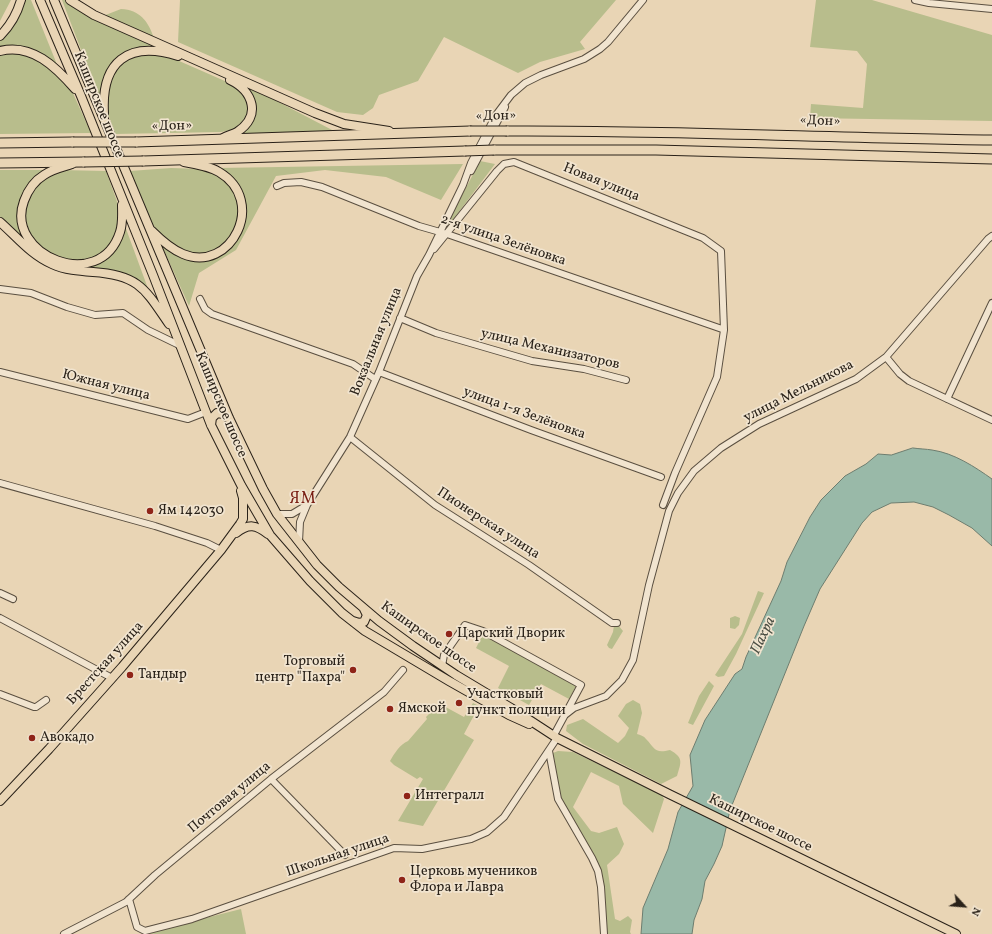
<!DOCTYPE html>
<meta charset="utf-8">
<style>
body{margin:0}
#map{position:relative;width:992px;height:934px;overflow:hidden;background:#e9d5b5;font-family:Vollkorn,serif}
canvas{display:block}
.north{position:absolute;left:944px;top:886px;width:40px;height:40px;-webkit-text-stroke:3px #f1e4cf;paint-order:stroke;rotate:116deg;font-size:11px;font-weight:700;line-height:16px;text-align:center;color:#2a2219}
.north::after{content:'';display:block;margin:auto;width:14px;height:18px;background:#2a2219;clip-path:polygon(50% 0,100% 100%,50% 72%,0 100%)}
</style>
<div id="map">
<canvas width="992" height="934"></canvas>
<div class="north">N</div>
</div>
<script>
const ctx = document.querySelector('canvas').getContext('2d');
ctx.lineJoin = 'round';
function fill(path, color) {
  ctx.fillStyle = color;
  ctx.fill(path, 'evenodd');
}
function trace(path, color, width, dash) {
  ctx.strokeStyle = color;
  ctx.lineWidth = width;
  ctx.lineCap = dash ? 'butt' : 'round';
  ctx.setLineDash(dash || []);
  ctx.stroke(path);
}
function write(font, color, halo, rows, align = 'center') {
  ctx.font = font + ' Vollkorn,serif';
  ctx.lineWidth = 3.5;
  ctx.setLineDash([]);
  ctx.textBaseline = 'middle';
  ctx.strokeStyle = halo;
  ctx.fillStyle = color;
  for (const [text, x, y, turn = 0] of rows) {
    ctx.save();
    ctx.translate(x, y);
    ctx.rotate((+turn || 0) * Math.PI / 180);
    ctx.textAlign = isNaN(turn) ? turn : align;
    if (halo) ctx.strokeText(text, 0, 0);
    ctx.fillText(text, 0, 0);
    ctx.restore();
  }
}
const green = new Path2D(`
 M0,0h11l-11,21z
 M24,0h7l27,67 -8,-6 -50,-13v-9z
 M62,0h4l96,49 -49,14c-10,15 -11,21 -12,39z
 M180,0h436l-36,42 5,7 -45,13 -22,11 -74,-36 -26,44 -39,14 -6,13 -10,7 -26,-3 -159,-70z
 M816,0h56l120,35v86l-182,-3 1,-14 52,4 4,-44 -10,-13 -47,-4z
 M121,9c19,1 27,12 33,29l-51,-22z
 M18,52l26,10 28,29 19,42 -91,1v-81z
 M141,54l29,3 64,28 10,8 6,15 -4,11 -9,10 -16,3 -106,2 -8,-23v-26l15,-23z
 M248,86l86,45 -40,2h-53c17,-18 18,-25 7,-47z
 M480,161l15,3 -46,61 -2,-1z
 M463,164l-22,36 -55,-23 -61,-7 -49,6 -40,74 -37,23 -10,33 -27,-60 16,8 41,1 26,-38v-10l-2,-8 -25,-31z
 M171,168l33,1 19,8 13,17 3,28 -15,23 -19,10 -21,-3 -23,-16 -8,-11 -23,-54z
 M0,170h46l-26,33 10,44 -30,-29z
 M60,170l46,1 13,36v23l-17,25 -21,8 -25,-6 -23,-16 -9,-25 6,-24 12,-13z
 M125,226l25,68 -8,-10 -58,-16c28,-8 29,-18 41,-42z
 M758,591l6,2 -28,61 -12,22 -6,1 -3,-2 27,-41z
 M735,616l5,2 -1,7 -4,4 -5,-1v-10z
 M614,625h4l5,6 -11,18 -3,-1 -2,-3 6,-13z
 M483,634l93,52 -7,13 -28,-15 -12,21 -31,-17 11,-22 -33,-18z
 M709,681l5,5 -21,39 -5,-2 11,-27z
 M633,700l7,4 2,9 -5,21c3,1 7,2 9,5 9,9 8,15 24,11 14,8 11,12 7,26l-16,8 -78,-40 -17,-13 1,-6 16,-6 35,24 7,-7 4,-8 -11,-12 8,-12z
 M473,703l6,3 -15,28 10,6 -51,86 -25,-5 25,-42 -3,-2 -3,2 -23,-14 -4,-4c4,-7 10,-17 18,-20l19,-22 -1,-2 8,-8h1l5,-5 24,13z
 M558,751l15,1 89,43 2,4 -11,34 -30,-29 -4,-18 -28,-14 -18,35 18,24 8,2 18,-6 7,17 -5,10 -12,11 8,54 5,2 8,-5 4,4 -2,12 1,2h-24l-6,-61 -40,-72 -8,-48z
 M241,909l5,25h-96v-2z`);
const water = new Path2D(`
 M913,448c7,1 13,1 19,2 22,3 43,17 60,29v67l-20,-18 -23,-13 -16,-8 -19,-5 -23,1 -19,9 -10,11 -42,66 -16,37 -74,184 -8,36 -8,18 -9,17 -3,18 -8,21 -2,14h-51l2,-26 25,-59 10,-37 15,-26 -3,-31 15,-35 30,-46 7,-5 4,-12 35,-76 6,-19 23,-45 11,-17 24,-24 21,-12 12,-10 13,1z`);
const minor = new Path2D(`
 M915,0l14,3 63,6
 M471,171l34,-64
 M277,186l7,-3 17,-1 21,5 97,39 28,8 275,95
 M434,249l63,-78 7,-7 10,-2 189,76 18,13 3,79 -7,47 -42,96 -12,32
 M0,289l31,4 36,14 28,8 28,-2 25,17 33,16
 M200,299l5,10 7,5 141,50 22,15
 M400,318l36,15 96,28 52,8 42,11
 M886,357l14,17 9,7 83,39
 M0,372l188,47 18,-7
 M379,372l152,58 130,47
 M947,399l45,-96
 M350,437l85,68 94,60 83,58h5
 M0,483l155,43 52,17 14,7
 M277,514h15l15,-9
 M299,542l1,-20 7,-17 43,-68 29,-65 38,-96 12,-21 34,-70 8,-22 25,-48 15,-20 14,-12 16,-8 43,-16 16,-10 8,-7 35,-42
 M0,593l13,6
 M0,618l112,60
 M442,666l2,-11 21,-30 18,6 98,54 -27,50
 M0,694l34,13h2l10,-7
 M565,715l9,-7 32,-12 16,-16 11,-20 16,-75 20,-74 9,-18 16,-22 27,-23 38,-24 97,-45 30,-22 102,-118 4,-3
 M549,751l9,48 34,59 6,13 3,16 3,47
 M271,779l74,76
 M129,899l8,28 8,4 47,-12 202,-71 28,1 49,-10 16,-7 17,-15 53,-79
 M64,934l62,-32 29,-27 116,-96 113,-87 19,-22`);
const major = new Path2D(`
 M40,0l41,96 72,179 58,150 30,60 29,50 40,46 32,32 23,18 84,50 60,34 20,9
 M54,0l175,418 34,71 14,25 40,51 22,22 40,34 34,25 43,29 55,33 46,30 112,56 287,140
 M70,0l24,15 221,98 29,11 45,7
 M0,36c10,-10 17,-22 21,-36
 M0,51c32,-8 56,16 75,38
 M104,113c-3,-51 24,-73 74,-57
 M223,138c4,-2 10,-4 14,-6 25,-16 16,-41 -7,-52
 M72,164c-9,3 -20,5 -28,11 -10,6 -16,15 -20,26 -20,54 76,94 96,31 3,-9 2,-18 2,-27
 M0,222c17,15 31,33 52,42 13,6 27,7 41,8 46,3 52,17 76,52
 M152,231c9,9 19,18 31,23 48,20 85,-53 36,-82 -10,-6 -23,-8 -35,-10
 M211,425l1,-7 5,-5 7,1 4,4
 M236,533c13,-10 20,-8 32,1
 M353,621l6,2 5,-1 3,-7 -3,-6
 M0,801l49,-52 73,-82 99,-117 19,-26 3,-5v-21l-2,-7`);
const highway = new Path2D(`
 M507,131c162,-1 323,7 485,9
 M136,142l334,-11
 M0,143l73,-1
 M494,150h162l336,9
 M143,161l322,-10
 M0,163l84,-1`);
const highwayBridge = new Path2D(`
 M470,131h37
 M73,142h63
 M465,151l29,-1
 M84,162l59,-1`);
const markers = [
 [150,511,4,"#8f2418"],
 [449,634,4,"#8f2418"],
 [353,670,4,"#8f2418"],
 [130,675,4,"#8f2418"],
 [459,703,4,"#8f2418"],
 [390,709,4,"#8f2418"],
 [32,738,4,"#8f2418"],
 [407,796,4,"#8f2418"],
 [402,880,4,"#8f2418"]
];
const streetNames = [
 ["Каширское шоссе",98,105,68],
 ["«Дон»",496,117,-1],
 ["«Дон»",820,122,2],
 ["«Дон»",172,127,-1],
 ["Новая улица",601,183,22],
 ["2-я улица Зелёновка",503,241,19],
 ["Вокзальная улица",377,342,-68],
 ["улица Механизаторов",550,350,13],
 ["Южная улица",106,386,14],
 ["улица Мельникова",799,392,-27],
 ["Каширское шоссе",220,405,67],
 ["улица 1-я Зелёновка",524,414,20],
 ["Пионерская улица",488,524,33],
 ["Каширское шоссе",428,638,35],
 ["Брестская улица",106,664,-48],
 ["Почтовая улица",230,798,-40],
 ["Каширское шоссе",760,824,26],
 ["Школьная улица",338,856,-19]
];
const poiNames = [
 ["Ям 142030",158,511],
 ["Царский Дворик",457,634],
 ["Торговый",345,662,"right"],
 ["центр \"Пахра\"",345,678,"right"],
 ["Тандыр",138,675],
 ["Участковый",467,695],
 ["пункт полиции",467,711],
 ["Ямской",398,709],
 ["Авокадо",40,738],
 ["Интегралл",415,796],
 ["Церковь мучеников",410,872],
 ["Флора и Лавра",410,888]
];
const waterNames = [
 ["Пахра",764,636,-65]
];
const quarterNames = [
 ["ЯМ",303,500]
];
fill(green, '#b8bd8c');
fill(water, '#99b9a8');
trace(water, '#6d7d6f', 1);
trace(minor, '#5a4f40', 8);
trace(major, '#2a2219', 10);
trace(highway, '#2a2219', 11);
trace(minor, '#f1e4cf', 6);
trace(major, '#e9d5b5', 8);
trace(highway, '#e9d5b5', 9);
trace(highwayBridge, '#2a2219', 11, []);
trace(highwayBridge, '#e9d5b5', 9);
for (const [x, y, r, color] of markers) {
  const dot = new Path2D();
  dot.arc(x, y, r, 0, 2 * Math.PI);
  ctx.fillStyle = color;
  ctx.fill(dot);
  trace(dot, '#f1e4cf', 1.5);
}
write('14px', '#2a2219', '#f1e4cf', streetNames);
write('14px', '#2a2219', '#f1e4cf', poiNames, 'left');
write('italic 15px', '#4b4f44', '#f1e4cf', waterNames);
ctx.letterSpacing = '1px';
write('16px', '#7a1f14', '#f1e4cf', quarterNames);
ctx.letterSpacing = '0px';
</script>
